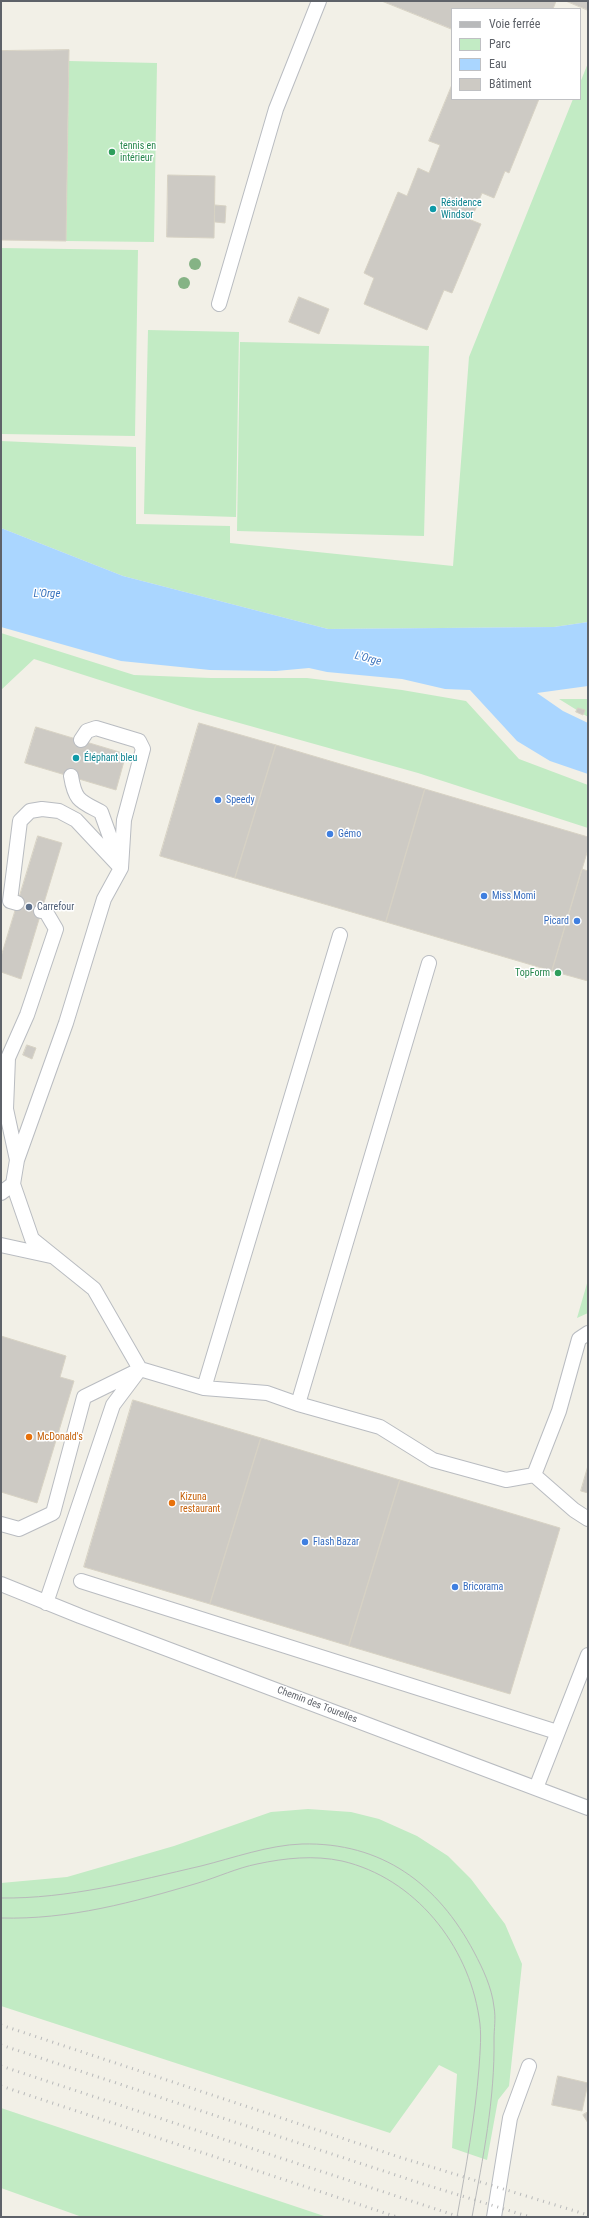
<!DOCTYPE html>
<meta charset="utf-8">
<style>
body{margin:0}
#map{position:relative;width:589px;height:2218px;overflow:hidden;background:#f2f0e7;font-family:"Roboto Condensed",sans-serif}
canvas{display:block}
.frame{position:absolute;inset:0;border:2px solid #5e6269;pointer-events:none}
.legend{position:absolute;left:451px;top:8px;width:130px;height:92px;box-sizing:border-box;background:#fff;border:1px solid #bfc0c3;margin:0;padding:5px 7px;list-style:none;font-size:12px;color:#5e6269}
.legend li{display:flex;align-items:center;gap:8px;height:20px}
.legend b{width:20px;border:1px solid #bfc0c3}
</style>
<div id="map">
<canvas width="589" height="2218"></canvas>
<div class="frame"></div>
<ul class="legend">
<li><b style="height:5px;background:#b8b9ba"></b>Voie ferrée</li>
<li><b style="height:11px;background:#c2ebc4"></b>Parc</li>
<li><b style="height:11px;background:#aad6ff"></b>Eau</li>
<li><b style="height:11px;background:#cdcac4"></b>Bâtiment</li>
</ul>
</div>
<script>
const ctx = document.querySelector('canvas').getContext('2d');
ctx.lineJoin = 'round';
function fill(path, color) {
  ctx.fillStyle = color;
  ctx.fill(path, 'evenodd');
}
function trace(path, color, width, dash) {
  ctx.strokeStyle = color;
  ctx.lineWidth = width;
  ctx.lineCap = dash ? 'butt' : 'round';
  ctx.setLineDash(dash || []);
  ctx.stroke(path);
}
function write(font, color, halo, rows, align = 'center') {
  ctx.font = font + ' "Roboto Condensed",sans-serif';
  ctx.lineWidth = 3;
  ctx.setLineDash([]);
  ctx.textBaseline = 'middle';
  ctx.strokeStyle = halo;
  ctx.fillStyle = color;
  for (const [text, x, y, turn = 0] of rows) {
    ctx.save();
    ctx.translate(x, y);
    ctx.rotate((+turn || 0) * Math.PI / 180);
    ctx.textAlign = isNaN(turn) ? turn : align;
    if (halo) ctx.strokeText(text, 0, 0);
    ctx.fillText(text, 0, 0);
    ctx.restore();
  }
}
const green = new Path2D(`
 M69,61l88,2 -3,179 -88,-1z
 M588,63v559l-34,5 -226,2 -205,-53 -122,-48v-87l135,6v77l94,2v17l223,23 16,-209 104,-258h7v-16z
 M1,248l137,2 -3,186 -134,-2z
 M148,330l91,2 -3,185 -92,-3z
 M240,342l189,4 -5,190 -187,-5z
 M1,633l133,42 77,3h96l95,12 64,11 53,58 69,26v43l-170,-55 -225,-63 -159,-51 -33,31z
 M559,699h29v18z
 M588,1280v33l-11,5z
 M308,1809l43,3 28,7 38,17 31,20 23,23 34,45 17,40 -13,122 -11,14 -11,60 -35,-12 5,-74 -18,-9 -49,68 -389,-127v-123l66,-6 107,-31 97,-34z
 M1,2108l326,109h-245l-81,-29z`);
const water = new Path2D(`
 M1,528l122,48 205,53 226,-2 34,-5v64l-51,7 26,18 25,12v51l-38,-13 -33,-20 -47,-51 -25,-1 -43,-10 -75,-7 -18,-4 -33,3 -66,-1 -89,-9 -120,-34z`);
const building = new Path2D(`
 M382,1h174l-3,8h-101v20z
 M566,1h22v9z
 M69,50l-3,191 -65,-1v-189z
 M452,85v14h87l-30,74 -4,-2 -11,27 -12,-5 -11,27 10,4 -29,69 -8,-3 -17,40 -63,-26 10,-26 -10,-5 34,-81 9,4 11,-28 11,5 11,-28 -11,-4z
 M168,175l47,1 -1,62 -47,-1z
 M215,205l11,1 -1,17 -10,-1z
 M299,297l30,12 -10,25 -30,-12z
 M578,708l7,2 -2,5 -7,-3z
 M199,723l77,22 -41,133 -75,-22z
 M36,727l90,27 -10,36 -91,-27z
 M276,745l149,44 -39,133 -151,-44z
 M425,789l163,48v12l-36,122 -166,-49z
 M38,836l24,7 -41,136 -20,-7v-15z
 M582,869l6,2v110l-36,-10z
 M27,1045l9,3 -4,11 -9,-4z
 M1,1336l65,20 -6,21 14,4 -37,122 -36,-11z
 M133,1400l128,38 -51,166 -126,-37z
 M261,1438l139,42 -51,166 -139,-42z
 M588,1466v27l-7,-2z
 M400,1480l160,48 -50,166 -161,-48z
 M558,2076l30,7 -6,28 -30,-6z
 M588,2112v11l-5,-8z`);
const lane = new Path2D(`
 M219,304l57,-195 43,-108
 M81,740l6,-9 9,-3 43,13 4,8 -19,71 -3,48 -17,31 -38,124 -49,137 -4,24 19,55 62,50 46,80 64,19 63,5 31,11 82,23 53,33 73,20 28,-5
 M71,776c4,25 9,25 30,36l18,50
 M17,903l-7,-2 10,-80 10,-10 12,-2 17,2 17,9 45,48
 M17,1160l-11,-51 2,-51 19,-43 29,-86 -10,-17 -5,-1
 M1,1193l12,-9
 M1,1245l50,11
 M204,1388l136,-453
 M298,1404l131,-441
 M534,1475l25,-64 20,-72 9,-6
 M534,1475l40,35 14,9
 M1,1524l18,5 34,-16 31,-116 53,-26
 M81,1581l476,151
 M1,1584l79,32 508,192
 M46,1603l67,-198 27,-36
 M536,1788l52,-133
 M494,2217l16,-99 19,-52`);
const tram = new Path2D(`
 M1,1898c67,1 135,-17 200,-32 32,-8 68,-21 101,-22 80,-2 136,40 172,108 9,17 18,36 20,55 2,11 0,22 0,32 1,60 -11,119 -22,178
 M1,1918c68,2 133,-16 197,-35 20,-6 39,-15 59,-19 28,-6 57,-9 85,-3 73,17 126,84 137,156 3,16 1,35 0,51 -4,50 -13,99 -22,149`);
const rail = new Path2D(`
 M1,2025l398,132 189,58
 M1,2045l419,138 110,34
 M1,2066l459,151
 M1,2086l396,131`);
const trees = [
 [195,264],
 [184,283]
];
const markers = [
 [112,152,4,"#2e9e5b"],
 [433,209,4,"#0f9aa8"],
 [76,758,4,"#0f9aa8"],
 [218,800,4,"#3f7fe0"],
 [330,834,4,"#3f7fe0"],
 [484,896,4,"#3f7fe0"],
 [29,907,4,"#5c6f8a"],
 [577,921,4,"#3f7fe0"],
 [558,973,4,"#2e9e5b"],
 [29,1437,4,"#e8710a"],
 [172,1503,4,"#e8710a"],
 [305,1542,4,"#3f7fe0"],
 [455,1587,4,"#3f7fe0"]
];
const leisureNames = [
 ["tennis en",120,146],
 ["intérieur",120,158],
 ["TopForm",550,973,"right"]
];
const cultureNames = [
 ["Résidence",441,203],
 ["Windsor",441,215],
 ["Éléphant bleu",84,758]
];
const shopNames = [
 ["Speedy",226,800],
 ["Gémo",338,834],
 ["Miss Momi",492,896],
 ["Picard",569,921,"right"],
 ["Flash Bazar",313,1542],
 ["Bricorama",463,1587]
];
const serviceNames = [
 ["Carrefour",37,907]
];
const foodNames = [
 ["McDonald's",37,1437],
 ["Kizuna",180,1497],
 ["restaurant",180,1509]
];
const streetNames = [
 ["Chemin des Tourelles",317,1705,21]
];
const waterNames = [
 ["L'Orge",47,594],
 ["L'Orge",368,659,14]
];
fill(green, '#c2ebc4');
fill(water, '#aad6ff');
fill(building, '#cdcac4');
trace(building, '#d7d2c4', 1);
trace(lane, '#b9bcc1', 16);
trace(lane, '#fff', 14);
trace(tram, '#b8b9ba', 1);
trace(rail, '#b8b9ba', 3, [1, 5]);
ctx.fillStyle = '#85b385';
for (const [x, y] of trees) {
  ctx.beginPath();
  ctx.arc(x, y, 6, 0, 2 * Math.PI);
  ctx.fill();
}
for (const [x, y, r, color] of markers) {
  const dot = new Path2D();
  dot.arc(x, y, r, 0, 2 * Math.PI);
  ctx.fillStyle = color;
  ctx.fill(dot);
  trace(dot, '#fff', 1.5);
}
write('10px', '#27864d', '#fff', leisureNames, 'left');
write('10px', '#0d838f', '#fff', cultureNames, 'left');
write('10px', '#366cbe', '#fff', shopNames, 'left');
write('10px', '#4e5e75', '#fff', serviceNames, 'left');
write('10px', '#c56008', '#fff', foodNames, 'left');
write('10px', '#5e6269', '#fff', streetNames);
write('italic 11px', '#3a73bd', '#fff', waterNames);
</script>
